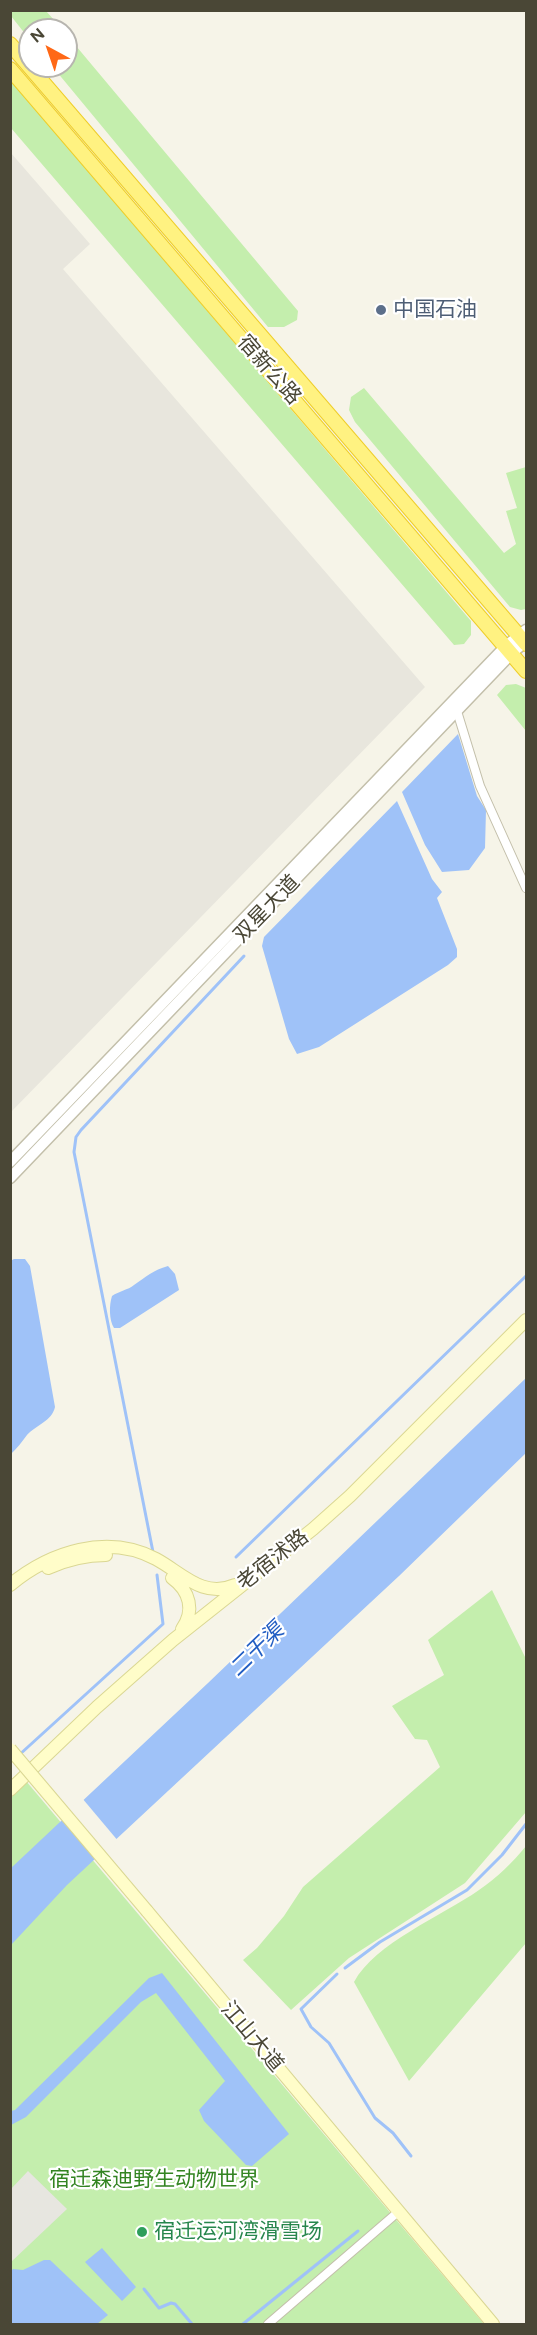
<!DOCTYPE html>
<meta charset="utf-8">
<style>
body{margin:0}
#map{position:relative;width:537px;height:2335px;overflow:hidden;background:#f6f4e8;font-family:Figtree,sans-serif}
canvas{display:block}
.frame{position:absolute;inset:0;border:12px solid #4a4736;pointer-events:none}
.north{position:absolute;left:18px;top:18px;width:60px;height:60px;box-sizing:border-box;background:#fff;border:2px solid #b7b5af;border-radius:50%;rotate:320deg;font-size:16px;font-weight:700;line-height:24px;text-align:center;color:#4a4736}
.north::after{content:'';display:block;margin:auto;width:21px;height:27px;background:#ff6816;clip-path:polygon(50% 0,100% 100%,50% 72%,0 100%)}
</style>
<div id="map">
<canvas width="537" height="2335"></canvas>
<div class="frame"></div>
<div class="north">N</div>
</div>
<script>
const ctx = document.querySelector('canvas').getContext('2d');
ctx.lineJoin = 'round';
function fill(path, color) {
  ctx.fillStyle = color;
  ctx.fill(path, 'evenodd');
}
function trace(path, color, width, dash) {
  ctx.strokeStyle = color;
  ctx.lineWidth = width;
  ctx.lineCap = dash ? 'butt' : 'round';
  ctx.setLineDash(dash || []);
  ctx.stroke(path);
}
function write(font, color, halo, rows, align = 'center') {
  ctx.font = font + ' Figtree,"Noto Sans SC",sans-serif';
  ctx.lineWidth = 4.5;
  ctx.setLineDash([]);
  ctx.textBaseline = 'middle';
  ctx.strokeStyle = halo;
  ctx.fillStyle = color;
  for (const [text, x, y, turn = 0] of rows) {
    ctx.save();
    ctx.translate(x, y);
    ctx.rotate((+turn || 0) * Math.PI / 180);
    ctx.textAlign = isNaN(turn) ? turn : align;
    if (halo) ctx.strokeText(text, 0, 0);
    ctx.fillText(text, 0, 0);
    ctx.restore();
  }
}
const industrial = new Path2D(`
 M11,153l79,91 -27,25 362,418 -414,425z`);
const green = new Path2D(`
 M10,11h36l17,19h-33v10l-19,-24z
 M66,34l232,277 -1,9 -13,7h-16l-216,-261h14z
 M11,80l460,541v14l-7,9 -10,1 -443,-517z
 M364,388l140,165 12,-9 -10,-33 11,-3 -11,-35 20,-6v142l-5,1 -11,-3 -155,-185 -6,-12 2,-13z
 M516,684l10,4v43l-29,-36 9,-10z
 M492,1590l34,69v153l-61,71 -116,75 -58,52 -48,-50 14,-12 27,-32 19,-29 137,-120 -13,-27 -12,-1 -23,-33 52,-31 -16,-35z
 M26,1781l458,543h-473l-1,-525z
 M526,1846v97l-117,138 -55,-99c21,-39 88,-66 125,-92 18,-12 34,-28 47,-44z`);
const parking = new Path2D(`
 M28,2171l39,38 -56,53v-73z`);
const water = new Path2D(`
 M458,734l19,62 9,14 -1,38 -16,22 -27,2 -17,-27 -23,-53z
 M397,801l35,78 10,13 -5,6 20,51v8l-9,8 -129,82 -22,7 -8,-15 -27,-93 2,-9z
 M14,1259h11l5,7 25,141c-3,14 -19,18 -28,28 -5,7 -10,13 -16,19l-1,-193z
 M168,1266l7,8 4,16 -59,38h-6c-5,-8 -5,-23 -2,-32 7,-5 16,-6 22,-11 12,-8 19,-15 34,-19z
 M526,1378v75l-127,123 -332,309 -56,60 -1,-76 198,-186z
 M162,1973l127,161 -37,32 -6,-1 -42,-44 -5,-11 26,-29 -69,-88 -15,9 -115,115 -15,8v-14l4,-1 134,-132z
 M102,2248l34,39 -14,14 -37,-39z
 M44,2260h6l58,55 -11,9h-86v-53l2,-2 10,1z`);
const pier = new Path2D(`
 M82,1798l37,44 -20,18 -37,-43z`);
const stream = new Path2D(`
 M153,1552l-79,-400 2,-15 5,-7 163,-174
 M236,1557l290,-281
 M18,1756l145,-132 -6,-49
 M345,1968l35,-26 87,-52 35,-35 24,-31
 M337,1974l-36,35 10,18 18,16 46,75 18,15 18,23
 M144,2289l15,19 12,-5 4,1 17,20
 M243,2324l115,-93`);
const minor = new Path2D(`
 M456,708l24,78 46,102
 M268,2324l130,-112`);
const tertiary = new Path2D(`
 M10,1162l496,-516 20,-16
 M10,1178l502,-525 13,-11`);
const secondary = new Path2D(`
 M48,1568c18,-8 37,-13 58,-13
 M172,1578c18,13 23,33 10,51
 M10,1585c40,-33 97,-52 146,-26 26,14 47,40 79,26
 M10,1790l87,-83 76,-67 140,-111 37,-33 176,-176
 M147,1911l346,413`);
const trunk = new Path2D(`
 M10,44l516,600
 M10,69l516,602`);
const secondaryBridge = new Path2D(`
 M10,1749l137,162`);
const markers = [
 [381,310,6,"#5c6f8a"],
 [142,2232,6,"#2e9e5b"]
];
const serviceNames = [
 ["中国石油",393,310]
];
const streetNames = [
 ["宿新公路",269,370,49],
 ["双星大道",267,909,-46],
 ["老宿沭路",273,1560,-38],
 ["江山大道",252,2037,50]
];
const parkNames = [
 ["宿迁森迪野生动物世界",154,2180]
];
const leisureNames = [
 ["宿迁运河湾滑雪场",154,2232]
];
const waterNames = [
 ["二干渠",257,1650,-44]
];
fill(industrial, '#e8e6dd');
fill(green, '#c4eead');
fill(parking, '#e7e6e0');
fill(water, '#9fc2f8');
fill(pier, '#f6f4e8');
trace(stream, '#9fc2f8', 3);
trace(minor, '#c3bfaa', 10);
trace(tertiary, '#c3bfaa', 13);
trace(secondary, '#dad793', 14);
trace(trunk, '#efce2a', 16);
trace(minor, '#fff', 8);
trace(tertiary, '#fff', 10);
trace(secondary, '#fffdc9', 12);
trace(trunk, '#fff281', 14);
trace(secondaryBridge, '#dad793', 14, []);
trace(secondaryBridge, '#fffdc9', 12);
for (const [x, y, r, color] of markers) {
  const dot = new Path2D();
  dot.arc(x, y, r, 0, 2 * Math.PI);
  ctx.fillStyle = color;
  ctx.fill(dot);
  trace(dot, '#fff', 2);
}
write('21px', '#4e5e75', '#fff', serviceNames, 'left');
write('21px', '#4a4736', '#fff', streetNames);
write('21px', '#338422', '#fff', parkNames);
write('21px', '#27864d', '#fff', leisureNames, 'left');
write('italic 22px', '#225ec3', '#fff', waterNames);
</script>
